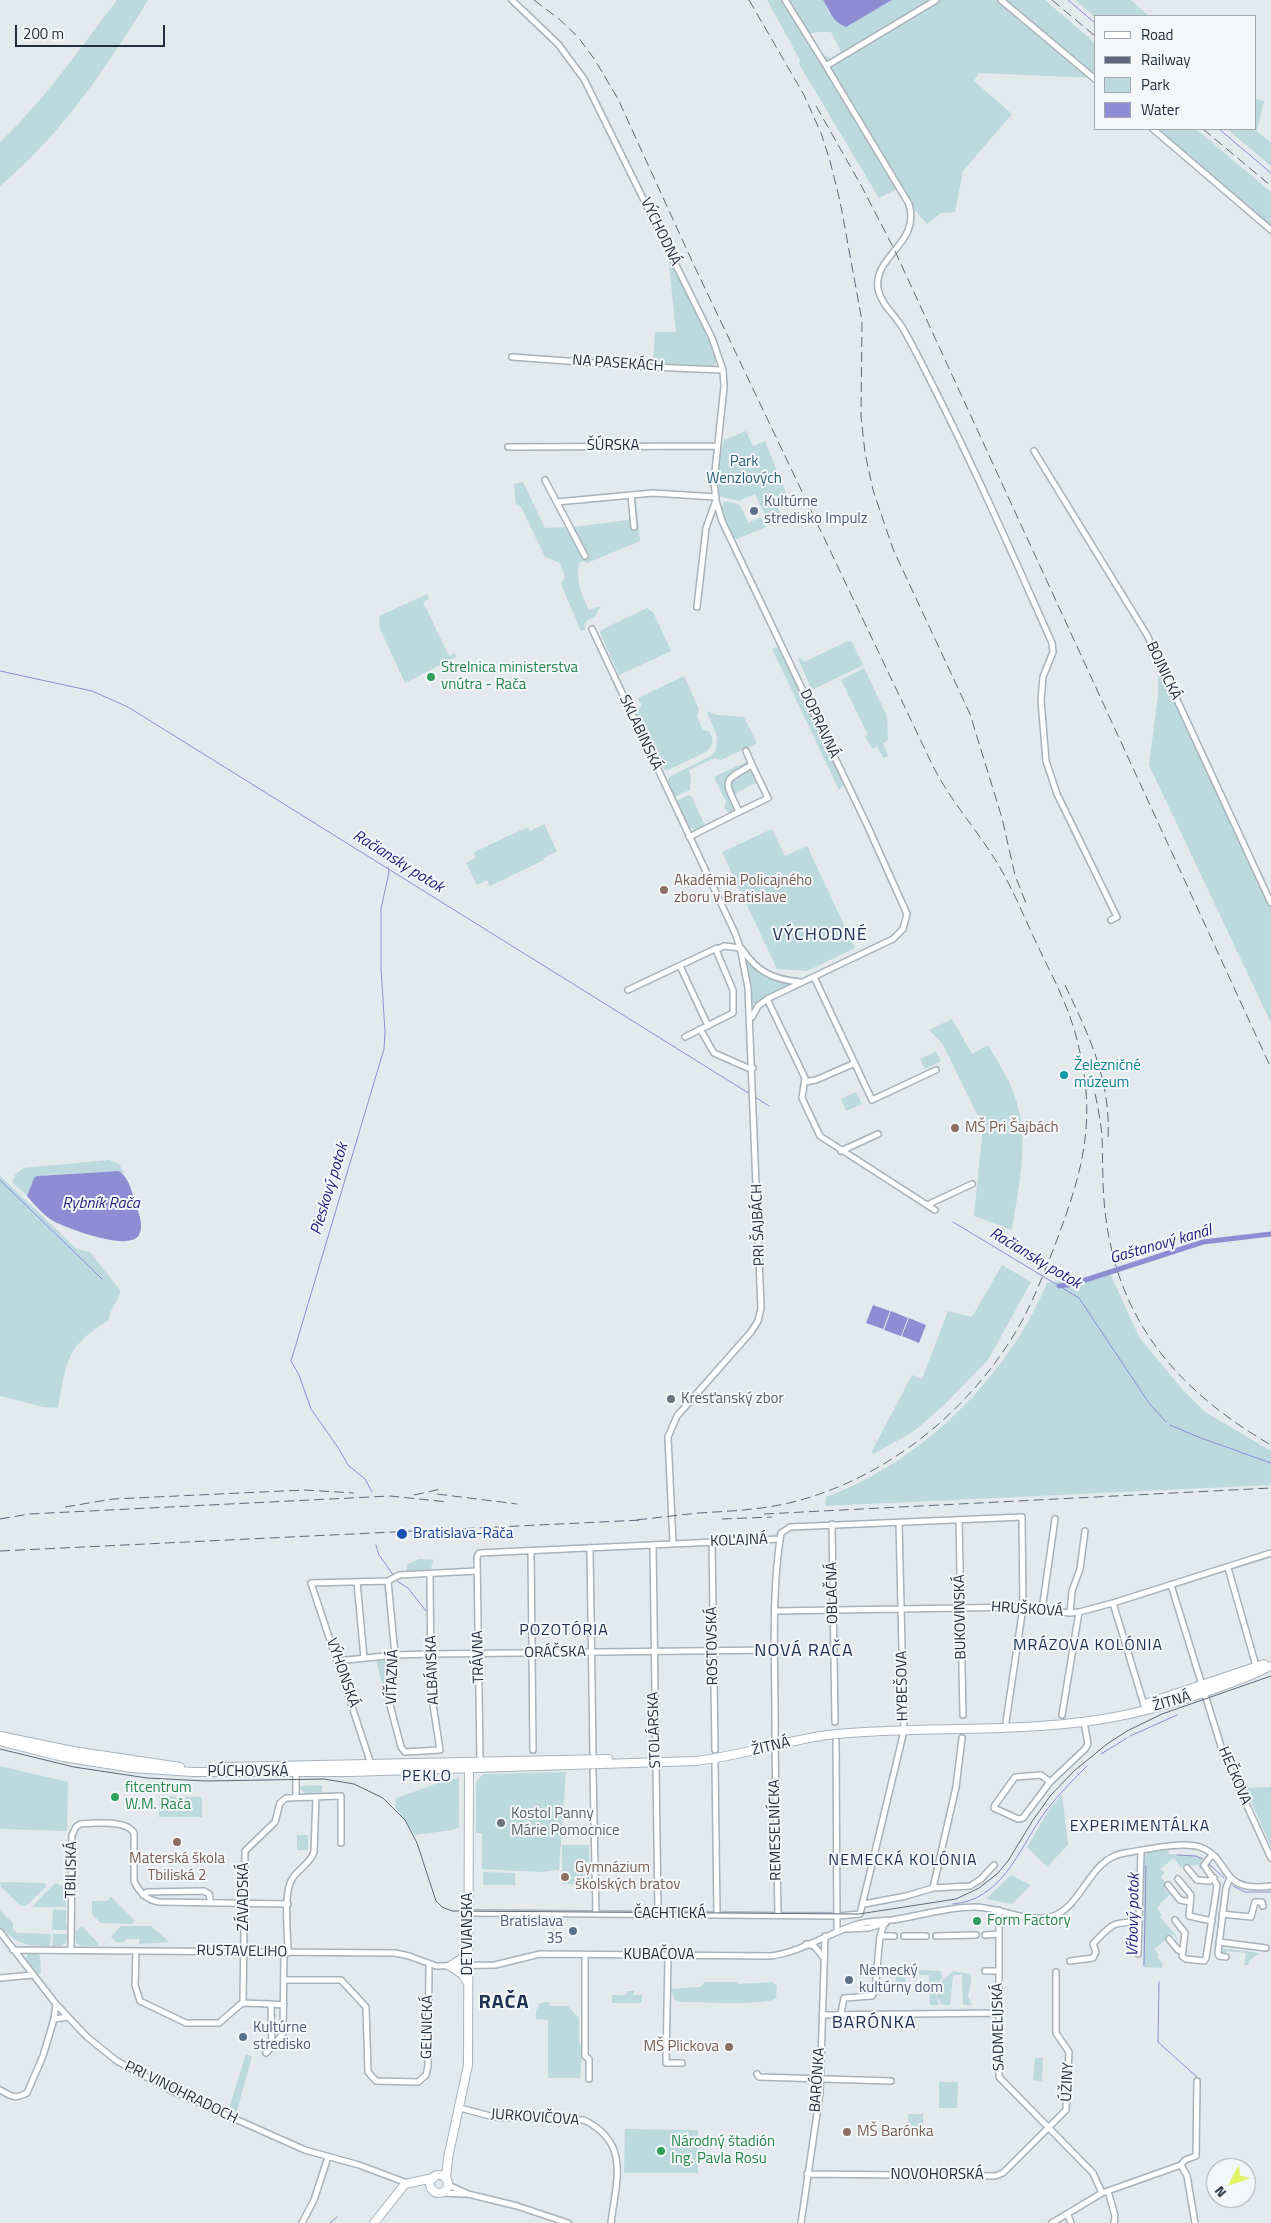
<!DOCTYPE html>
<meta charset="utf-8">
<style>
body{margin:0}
#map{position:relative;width:1271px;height:2223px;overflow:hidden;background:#e3e9ed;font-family:"Titillium Web",sans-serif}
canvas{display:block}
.legend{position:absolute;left:1094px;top:15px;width:162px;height:115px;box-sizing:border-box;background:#f4f7f9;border:1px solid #a0a7af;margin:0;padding:6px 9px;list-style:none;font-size:15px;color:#232e3f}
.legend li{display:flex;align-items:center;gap:10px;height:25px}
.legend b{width:25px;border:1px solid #a0a7af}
.north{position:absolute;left:1206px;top:2158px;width:50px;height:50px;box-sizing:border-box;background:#f4f7f9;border:1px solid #a0a7af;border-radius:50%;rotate:230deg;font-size:14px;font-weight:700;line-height:20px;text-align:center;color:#232e3f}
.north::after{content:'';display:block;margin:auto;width:18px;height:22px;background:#e0f25d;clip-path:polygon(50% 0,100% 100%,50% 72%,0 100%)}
.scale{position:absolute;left:15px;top:25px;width:150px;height:22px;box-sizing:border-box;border:2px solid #232e3f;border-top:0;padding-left:6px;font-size:15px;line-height:18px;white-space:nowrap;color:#232e3f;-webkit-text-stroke:4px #f4f7f9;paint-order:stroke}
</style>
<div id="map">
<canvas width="1271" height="2223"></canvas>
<ul class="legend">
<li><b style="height:6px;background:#fff"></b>Road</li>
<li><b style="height:6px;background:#5d697a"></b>Railway</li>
<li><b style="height:14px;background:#bcd9de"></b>Park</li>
<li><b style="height:14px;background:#8e8cd2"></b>Water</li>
</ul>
<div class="north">N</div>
<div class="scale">200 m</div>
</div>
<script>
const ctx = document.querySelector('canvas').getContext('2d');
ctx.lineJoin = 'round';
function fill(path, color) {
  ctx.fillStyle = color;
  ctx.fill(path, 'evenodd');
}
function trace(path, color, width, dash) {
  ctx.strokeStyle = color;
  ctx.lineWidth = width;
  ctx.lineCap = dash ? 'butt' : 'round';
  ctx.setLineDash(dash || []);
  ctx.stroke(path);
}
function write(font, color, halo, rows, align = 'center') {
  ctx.font = font + ' "Titillium Web",sans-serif';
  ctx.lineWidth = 4;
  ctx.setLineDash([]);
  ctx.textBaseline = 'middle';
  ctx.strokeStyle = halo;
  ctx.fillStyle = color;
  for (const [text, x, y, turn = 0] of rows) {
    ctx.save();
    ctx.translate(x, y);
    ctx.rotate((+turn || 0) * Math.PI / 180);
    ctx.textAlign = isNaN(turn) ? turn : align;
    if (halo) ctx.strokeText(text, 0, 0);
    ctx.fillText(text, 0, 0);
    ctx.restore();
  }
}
const green = new Path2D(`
 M117,0h31c-41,67 -87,135 -148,186v-44c45,-42 80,-94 117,-142z
 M767,0h16l38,54 10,4 10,-6 -10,-20h-13l-9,2 -20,-34h34l7,15 51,-8 11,-7h153l50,43v35l-116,-5 -5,8 38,33 -49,57 -8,41 -14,1 -14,11 -13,-15 -13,-22 -22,11 -80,-134 1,-4z
 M1075,0h56l18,16 -54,1z
 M1255,99l9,2 -7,30 14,12v23l-44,-37h28z
 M1158,129h38l75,63v34z
 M668,254l48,102v8l-4,2 -59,-3 2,-31h21z
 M746,431l7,15 12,-5 25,62 -12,4 5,17 -13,1 -15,-31 -16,7 -20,-5 -1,-33 6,-23z
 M523,482l22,46 29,-1 54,-7 8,-21 4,42 -53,22 -4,-2 -4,2c-3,17 2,32 10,47l12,-4 -7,12 -5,1 -5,5 2,5 -5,2 -20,-47 4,-7 -5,-14 -15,-6 -24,-50 -5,-2 -2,-21z
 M725,501l15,4 8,17 -2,2 15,-7 5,10 -29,12 -5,-2 -11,-30z
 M427,594l2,5 -6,3 26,54 6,-3 1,4 -51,26 -25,-54 -1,-13z
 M647,608l6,4 18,39 -52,24 -19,-42 1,-3z
 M848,641l4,1 11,23 -51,25 -14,-31 3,-1 3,4z
 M776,647l5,4 60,127 3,7 -5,5 -66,-139 -1,-2z
 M1158,655l113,252v116l-122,-258 9,-70z
 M864,668l23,48 1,24 -5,3 5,13 -5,2 -6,-12 -5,3 -7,-13 3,-1 -27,-55z
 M684,676l15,33 -2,8 6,13 6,1c5,9 5,15 -3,21l-38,18h-4l-29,-60 7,-4 -4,-8z
 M706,711l11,4 27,2 13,26 -36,17 -6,-2 -26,12 2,6 -1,14 -16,7 -7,-14 2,-6 42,-21 5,-6 1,-15z
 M746,762l1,3c-30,15 -25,17 -11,45l-6,4 -6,-6 2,-6 -12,-25z
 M748,771l3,1 5,11 -22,11 -4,-9 4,-8z
 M689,795l3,2 13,29 -7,4 -10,-3 -12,-26z
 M544,824l13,27 -14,7 1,2 -54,26 -3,-6 -10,5 -11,-22 10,-5 -2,-6 54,-25 2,4z
 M772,829l13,27 22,-10 48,102 -48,23 -30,-2 -55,-117z
 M746,960c13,15 26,21 46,24l-39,20z
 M952,1019l20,35 16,-9c10,17 22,35 28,55 14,42 2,87 -4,130l-38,-14 9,-90 -41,-83 -13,-13z
 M936,1051l5,10 -16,8 -5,-10z
 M856,1092l6,12 -16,7 -5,-12z
 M109,1160l10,4 6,11 -6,-4 -74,4 -13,9 -5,12 -15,-14 3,-7 8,-7z
 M0,1176l77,73 13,3 30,38c0,12 -11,18 -11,30 -44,27 -42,41 -51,88l-15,-1 -43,-11z
 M1002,1265l29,17 -43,78 -45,46 -30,26 -40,22 -1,-3 40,-76 10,4 26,-68 24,6z
 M1110,1273l29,64 44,53 22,22 66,39v34l-446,21 1,-9c79,-29 148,-90 193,-160 11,-17 20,-36 28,-54z
 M419,1559l14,1 -2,9 -3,1 -22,1 2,-7z
 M390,1659l-4,32h-2l-8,-31z
 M0,1766l68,16 -1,49 -67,-2z
 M566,1772l-7,98 -19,2 -58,-3v-36h-6v-51l7,-8z
 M459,1778v49l-7,3 -37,5 -20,-28 1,-9c21,-6 41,-17 63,-20z
 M322,1785v7c-8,1 -16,4 -22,-3v-3z
 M1271,1787v59l-26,-58z
 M1062,1794l6,51 -21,22 -20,-20 22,-37z
 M159,1796l43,1v20h-43z
 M297,1835h11v15h-11z
 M562,1845h27v39h-27z
 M1168,1849l1,5 26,2 7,3 -1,10 -3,1 2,-2 -3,-4 -3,2 -2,-2 -3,3 -3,-3 -5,4 -7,-10 -14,11 5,3 -4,5 6,8 -3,3 4,5 3,-2 16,13 -9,-1 -7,-9 -11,9 1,1 -4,4 5,7 -2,2 16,18 1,5 -4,-6 -19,15 5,6 -2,2 6,7 -1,4 -19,-1 1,-110 4,-5z
 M483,1872l32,1v12h-32z
 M1011,1875l20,10 -19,19 -26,-5z
 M0,1882l45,1 1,4 -20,19h-5l-20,-19z
 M55,1883l11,4v20h-34z
 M111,1897l24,24 -3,3 -31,-1 -9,-9v-13h15z
 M53,1909l13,1v16l3,1v3h-17z
 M0,1910l13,13v6l4,4 34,1 -1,12c-26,0 -30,-1 -50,-19z
 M82,1926l17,18 -2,2h-15l-6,-3 -1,-11z
 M121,1926h30l18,16 -30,2v-5h-13l-3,3h-7l-5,-5z
 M53,1934h15l-2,9 -5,3h-9z
 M1222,1948l38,5 -9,6 -3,6h-4l2,-12 -19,-2v5h-3z
 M29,1953h8l3,3 1,17 -4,3 -13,-16z
 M919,1970l22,1 1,6 -7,13 4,15h-9l-1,-30h-10z
 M953,1971l18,3v7l-3,15 4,9h-9l-1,-30h-9l-3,30h-7c-5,-4 -6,-9 -6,-14l3,-2 -1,-5z
 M898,1974l8,5 -3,15h-6l-1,-18z
 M705,1982h32v2l35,-2 5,4 -1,12c-7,8 -81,4 -97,4l-4,-2 -5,-11 30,-2z
 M627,1991h7v4h8v8h-30v-8h14z
 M545,2002h4l1,4h18l11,12v26l4,1 -3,33h-32v-58l-12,-1v-8l3,-7z
 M246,2054l6,3 -16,57 -8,-3z
 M1035,2058h8l-1,23 -9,-1z
 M939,2082h19l-1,26h-18z
 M908,2114h15l1,21h-16z
 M625,2129l73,1v43h-74z`);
const water = new Path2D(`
 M823,0h69l-46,27c-14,-6 -15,-14 -23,-27z
 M119,1171c11,8 13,22 17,34 3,9 8,21 3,30 -10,17 -69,-6 -84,-13 -11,-6 -20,-17 -28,-26l7,-18 3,-2z
 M873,1305l17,6 -7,18 -17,-6z
 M891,1311l17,7 -7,18 -17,-6z
 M909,1318l17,7 -7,18 -17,-7z`);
const stream = new Path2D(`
 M1068,0l27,23
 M1219,129l52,44
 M0,671l92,20 36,16 622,387
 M755,1097l14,9
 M0,1180l102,99
 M953,1222l126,76 70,105 17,19
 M1170,1425l31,13 70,25
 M372,1492l-7,-13 -17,-14 -9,-16 -28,-40 -12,-34 -8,-14 93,-312 1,-17 -4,-64v-59l8,-37 -1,-5
 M376,1545l3,10 15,21
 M397,1581l11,7 18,23
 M1130,1736l47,-21
 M1101,1754l26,-16
 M1177,1855l19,1 7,3
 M1209,1864l15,14
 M1233,1886l12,6h26
 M953,1904c48,-4 65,-52 88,-86 13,-19 29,-35 46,-52
 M1144,1965l2,-99
 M1159,1982l-1,60 40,36
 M1199,2151l1,-69
 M330,2223l7,-6`);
const canal = new Path2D(`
 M1059,1286l14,-2 130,-42 68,-8`);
const street = new Path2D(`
 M512,0l46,44 26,35 128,259 11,32 1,17 -10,94 2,19 -10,28 -9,79
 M785,0l41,66 110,-66
 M1001,0l94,79
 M826,66l83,138c12,40 -36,51 -31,85 3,15 16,25 24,38 9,15 17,31 25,47 45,88 85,179 125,269l1,9 -10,25 -2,23 5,61 11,33 60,123 -6,3
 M1153,129l118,101
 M512,357l138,10 73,3
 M508,447l209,-1
 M1034,451l113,184 124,268
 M545,480l40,76
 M631,495l3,32
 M716,501l6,20 146,306 39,87 -4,15 -10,10 -126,60 -9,7 -6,11
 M557,502l96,-9 63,4
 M592,629l143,304 5,14 8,41 13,320 -3,13 -7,11 -74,84 -9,21 5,106
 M746,751l6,14
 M752,765l16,33 -29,14c-14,-32 -19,-30 13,-47z
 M689,837l50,-25
 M742,949c15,23 32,31 59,33
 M680,966l28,60
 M814,977l58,123 64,-30
 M628,990l89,-42
 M767,999l38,79 -3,20 18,38 107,69 45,-21
 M700,1029l14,24 34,15h5
 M685,1037l48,-24v-23l-17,-40 8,-4 16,2
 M805,1082l11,-2 39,-17
 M841,1151l37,-17
 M927,1205l8,5
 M959,1520l4,195
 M832,1524l3,198
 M712,1542l3,208
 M653,1545l5,369
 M590,1549l3,204
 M531,1551l2,199
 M1228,1568l28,98
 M388,1581l7,74 -6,46 12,46 4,5 35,-2 -9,-58 -1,-119
 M357,1582l7,76
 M1171,1585l53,171 47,102
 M1113,1603l31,102
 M1042,1610l13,-91
 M775,1611l248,-4 47,6 9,-1 34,-9 158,-50
 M1070,1613l2,-22 8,-22 5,-38
 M337,1661l58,-6 36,-1 342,-4
 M1062,1715l17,-103
 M775,1740c1,-69 -5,-139 6,-207l9,-6 232,-10 1,90 -17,115
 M836,1741l1,190
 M775,1745l3,170
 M480,1760l-3,-203 2,-4 301,-14
 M715,1762l2,153
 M371,1764l-60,-181 77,-2 11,-6 78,-4
 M593,1771l3,143
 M1050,1782l-9,-7 -26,2 -20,28 -1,3 24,11 5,-1 27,-36 35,-33 3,-5 -4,-22
 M296,1797v-27
 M1187,1868l10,12 12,1 5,-3
 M1178,1879l13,16 -2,21 23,5
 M1168,1885l12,15 10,2
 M933,1888l23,-101 6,-49
 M143,1895l4,-3 57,-1 5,3 2,9
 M864,1904l42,-8 27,-8 37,-2 11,-7 13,-14
 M999,1910v167l94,96 9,20
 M469,1913l369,3 22,-2 44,-183 -5,-208
 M1222,1914l29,3 4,-15h7l1,4
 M1175,1920l10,13 -3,23 4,3 18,2 2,-3 11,-73 -13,-20 8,-10
 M846,1929l22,-1 18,-5
 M0,1932l56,72 31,33 30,24 53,29 135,60 54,15 48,18
 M985,1935l13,-1
 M880,1936h14
 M904,1936h22
 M936,1936l40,-1
 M1169,1939l9,11 5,1
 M1219,1942l47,6
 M806,1944l8,2 9,11
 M13,1950l382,3 14,3 27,10 59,-1 45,-11 230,2c29,-3 57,-22 85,-31 12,-4 25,-4 37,-5 27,-4 55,-13 82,-13 26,0 53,17 79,9 30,-10 36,-58 72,-63 20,-3 56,-12 75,-6 33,12 16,46 71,39
 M71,1950l1,-115 4,-8 4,-3c14,-1 47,-4 54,9v48c5,11 12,19 25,21l129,2
 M136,1951l-1,34 5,16 46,22h33l23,-20 29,1
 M288,1953c0,-18 -5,-60 4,-74 6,-10 18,-15 22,-27l2,-55
 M1138,1954l3,-103
 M585,1955v101l4,3v20
 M668,1956l-2,107h16
 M1226,1957l-7,-1 -1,-3 8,-65 4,-10
 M1070,1961l23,-3 3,-6 -3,-8c19,-20 18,-22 46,-22
 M985,1971h14
 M0,1978l32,-3
 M284,1980h57l25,27 2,65 8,9 42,1 8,-7 2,-9 1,-102
 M243,2003l2,-152 30,-29 5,-19 6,-5 55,-2v47
 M56,2004l-2,15 14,-2
 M841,2013l3,-15 28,-2 3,-5 5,-55 4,-12
 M822,2015l176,-2
 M272,2046l-1,-42 13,1
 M266,2053l17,-19 1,-81
 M757,2074l2,3 132,4
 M0,2090c13,6 12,10 27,3l16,-37 11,-37
 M460,2108l34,9 90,3c47,23 32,61 27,103
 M1181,2165l4,-5 11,-4 1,-75
 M1181,2165l6,11 8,47
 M807,2174l188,2 8,-3 63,-63 3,-58 -13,-19v-61
 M448,2185l20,9 49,12 51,17
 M1108,2191l7,25 -1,7
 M441,2193l24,1
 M1068,2215l3,8
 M302,2223l12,-23 14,-43
 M801,2223l19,-130 5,-157
 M1052,2223l50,-30 79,-28`);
const secondary = new Path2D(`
 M1145,1704l119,-40
 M0,1736l73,15 107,16
 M0,1741l63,16 69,11 61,4h157l345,-11c48,-5 93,-22 141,-27 87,-8 175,-1 261,-14 47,-7 95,-22 139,-39 12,-4 23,-10 35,-15
 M224,1767l384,-8
 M468,1983l-6,-9 -12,-8 11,-7 7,-10
 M430 2184a9 9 0 1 1 18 0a9 9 0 1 1-18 0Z
 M446,2179l2,-21 20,-93 1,-297
 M374,2223l31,-39 28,-6`);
const tram = new Path2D(`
 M0,1749l74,18 73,11 59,3 118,-2 30,5 29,14 22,22 12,23 19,58 6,6 10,4 407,3 97,-15 23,-11 18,-14 11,-13 25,-41 18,-25 23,-24 33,-27 20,-13 35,-17 109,-38`);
const rail = new Path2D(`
 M534,0l25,19 19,18 17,23 23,39 74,162 239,501c17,36 44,65 65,99 15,24 26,51 38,77 15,32 33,64 42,98 22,82 8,132 -21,209 -11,28 -22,57 -37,83 -49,84 -133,152 -229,175 -30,7 -59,8 -90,10 -21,2 -43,5 -64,7
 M749,0l55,95 17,38 9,28 10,40 22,120 -1,95 4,37 8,37 20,59 77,165 32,104 13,57 12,31
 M1052,0l43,36
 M816,106l46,81 33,64 376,817
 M1203,129l68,57
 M1065,985c25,53 46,95 43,155
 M1092,1079c4,19 8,37 10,56 1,25 0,51 3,76 12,110 73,180 166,234
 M437,1494l80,10
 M414,1495l27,-6
 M65,1507l48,-8 191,-9 50,3
 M764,1514l507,-26
 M0,1519l29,-5 361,-18 58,6
 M722,1519l50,-2
 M0,1551l642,-31`);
const markers = [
 [754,511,5,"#5c6f8a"],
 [431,677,5,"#2e9e5b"],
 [664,890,5,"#8d6e63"],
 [1064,1075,5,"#0f9aa8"],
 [955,1128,5,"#8d6e63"],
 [671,1399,5,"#6b7280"],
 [402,1534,6,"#1a4fb4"],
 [115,1797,5,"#2e9e5b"],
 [501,1823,5,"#6b7280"],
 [177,1842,5,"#8d6e63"],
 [565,1877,5,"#8d6e63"],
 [977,1921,5,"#2e9e5b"],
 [573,1931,5,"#5c6f8a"],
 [849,1980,5,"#5c6f8a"],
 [243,2037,5,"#5c6f8a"],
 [729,2047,5,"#8d6e63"],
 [847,2132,5,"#8d6e63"],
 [661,2151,5,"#2e9e5b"]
];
const streetNames = [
 ["VÝCHODNÁ",660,232,64],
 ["NA PASEKÁCH",618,364,4],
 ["ŠÚRSKA",613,446],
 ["BOJNICKÁ",1163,671,65],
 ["DOPRAVNÁ",819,724,65],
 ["SKLABINSKÁ",640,733,65],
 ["PRI ŠAJBÁCH",759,1225,-92],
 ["KOĽAJNÁ",739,1541,-2],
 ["OBLAČNÁ",833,1593,-91],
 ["HRUŠKOVÁ",1027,1610,4],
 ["BUKOVINSKÁ",961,1617,-91],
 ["ROSTOVSKÁ",713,1646,-91],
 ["ORÁČSKA",555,1653,-1],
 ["TRÁVNA",479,1657,-91],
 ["ALBÁNSKA",433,1670,-92],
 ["VÝHONSKÁ",342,1673,71],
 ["VÍŤAZNÁ",393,1677,-88],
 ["HYBEŠOVA",903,1686,-91],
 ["ŽITNÁ",1172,1702,-16],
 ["STOLÁRSKA",655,1730,-92],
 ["ŽITNÁ",771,1747,-13],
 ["PÚCHOVSKÁ",248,1772],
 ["HEČKOVA",1234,1776,67],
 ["REMESELNÍCKA",776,1830,-91],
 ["TBILISKÁ",72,1870,-89],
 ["ZÁVADSKÁ",244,1897,-90],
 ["ČACHTICKÁ",670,1914],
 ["DETVIANSKA",468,1934,-90],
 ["RUSTAVELIHO",242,1952,1],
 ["KUBAČOVA",659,1955],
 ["GELNICKÁ",428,2027,-89],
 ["SADMELIJSKÁ",999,2027,-91],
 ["BARÓNKA",818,2080,-86],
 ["ÚŽINY",1068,2082,-87],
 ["PRI VINOHRADOCH",181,2093,26],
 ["JURKOVIČOVA",535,2118,4],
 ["NOVOHORSKÁ",937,2175]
];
const parkNames = [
 ["Park",744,462],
 ["Wenzlových",744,479]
];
const serviceNames = [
 ["Kultúrne",764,502],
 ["stredisko Impulz",764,519],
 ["Bratislava",563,1922,"right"],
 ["35",563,1939,"right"],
 ["Nemecký",859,1971],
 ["kultúrny dom",859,1988],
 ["Kultúrne",253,2028],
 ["stredisko",253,2045]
];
const leisureNames = [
 ["Strelnica ministerstva",441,668],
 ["vnútra - Rača",441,685],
 ["fitcentrum",125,1788],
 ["W.M. Rača",125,1805],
 ["Form Factory",987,1921],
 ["Národný štadión",671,2142],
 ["Ing. Pavla Rosu",671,2159]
];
const educationNames = [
 ["Akadémia Policajného",674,881],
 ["zboru v Bratislave",674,898],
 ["MŠ Pri Šajbách",965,1128],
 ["Materská škola",177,1859,"center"],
 ["Tbiliská 2",177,1876,"center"],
 ["Gymnázium",575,1868],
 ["školských bratov",575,1885],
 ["MŠ Plickova",719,2047,"right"],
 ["MŠ Barónka",857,2132]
];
const cultureNames = [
 ["Železničné",1074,1066],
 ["múzeum",1074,1083]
];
const worshipNames = [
 ["Kresťanský zbor",681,1399],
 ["Kostol Panny",511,1814],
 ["Márie Pomocnice",511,1831]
];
const transitNames = [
 ["Bratislava-Rača",413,1534]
];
const waterNames = [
 ["Račiansky potok",398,862,32],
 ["Pieskový potok",330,1189,-73],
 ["Rybník Rača",101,1204],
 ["Gaštanový kanál",1161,1245,-16],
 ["Račiansky potok",1035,1259,31],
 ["Vŕbový potok",1134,1915,-89]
];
const neighbourhoodNames = [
 ["POZOTÓRIA",564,1631],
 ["MRÁZOVA KOLÓNIA",1088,1646],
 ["PEKLO",427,1777],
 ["EXPERIMENTÁLKA",1140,1827],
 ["NEMECKÁ KOLÓNIA",903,1861]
];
const quarterNames = [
 ["VÝCHODNÉ",820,936],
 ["NOVÁ RAČA",804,1652],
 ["BARÓNKA",874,2024]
];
const districtNames = [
 ["RAČA",504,2003]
];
fill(green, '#bcd9de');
fill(water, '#8e8cd2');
trace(stream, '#8e8cd2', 1);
trace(canal, '#8e8cd2', 5);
trace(street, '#a9b1b9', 8);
trace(secondary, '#a8b3bf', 10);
trace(street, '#fff', 5);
trace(secondary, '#fff', 8);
trace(tram, '#5d697a', 1);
trace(rail, '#5d697a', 1, [10, 5]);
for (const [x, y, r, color] of markers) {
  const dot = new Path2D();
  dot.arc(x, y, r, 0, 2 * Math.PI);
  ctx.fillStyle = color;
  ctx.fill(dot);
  trace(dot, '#f4f7f9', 2);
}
write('15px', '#232e3f', '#f4f7f9', streetNames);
write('15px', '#2d6376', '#f4f7f9', parkNames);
write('15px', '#4e5e75', '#f4f7f9', serviceNames, 'left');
write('15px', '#27864d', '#f4f7f9', leisureNames, 'left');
write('15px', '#785e54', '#f4f7f9', educationNames, 'left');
write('15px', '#0d838f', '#f4f7f9', cultureNames, 'left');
write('15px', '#5b616d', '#f4f7f9', worshipNames, 'left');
write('15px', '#164399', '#f4f7f9', transitNames, 'left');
write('italic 16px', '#201c7b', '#f4f7f9', waterNames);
ctx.letterSpacing = '1px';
write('16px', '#1e3151', '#f4f7f9', neighbourhoodNames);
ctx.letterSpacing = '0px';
ctx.letterSpacing = '1px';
write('18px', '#1e3151', '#f4f7f9', quarterNames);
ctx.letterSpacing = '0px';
ctx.letterSpacing = '1px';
write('bold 20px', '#1e3151', '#f4f7f9', districtNames);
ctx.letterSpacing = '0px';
</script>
